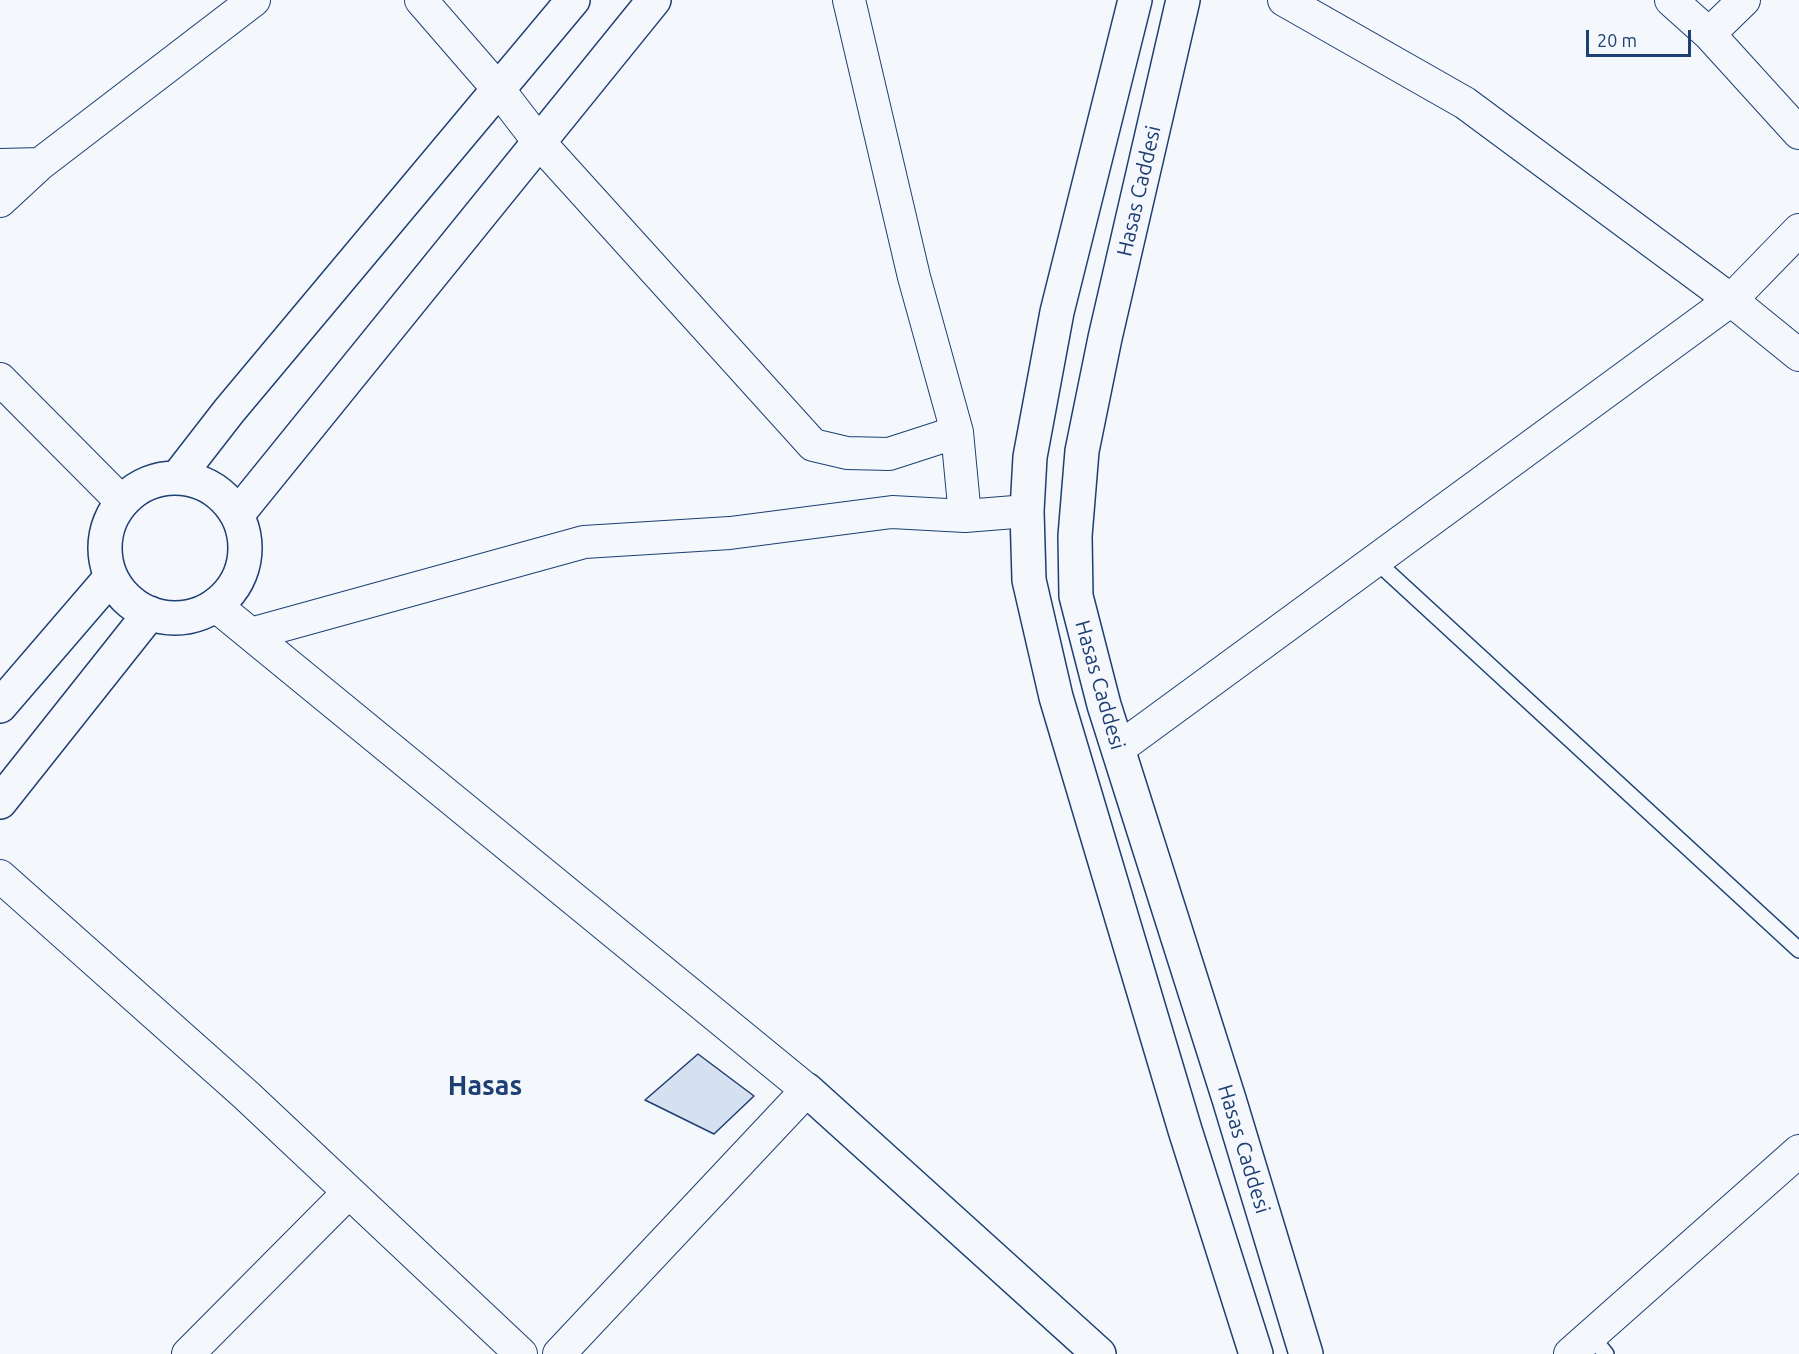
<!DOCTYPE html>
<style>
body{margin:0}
#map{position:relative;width:1799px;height:1354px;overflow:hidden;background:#f4f7fb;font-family:Ubuntu,sans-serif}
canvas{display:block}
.scale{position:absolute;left:1586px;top:30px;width:105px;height:27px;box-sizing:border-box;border:3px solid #1d3f73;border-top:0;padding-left:8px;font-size:18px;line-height:21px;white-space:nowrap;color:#1d3f73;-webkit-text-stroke:4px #f4f7fb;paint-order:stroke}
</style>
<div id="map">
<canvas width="1799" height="1354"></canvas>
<div class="scale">20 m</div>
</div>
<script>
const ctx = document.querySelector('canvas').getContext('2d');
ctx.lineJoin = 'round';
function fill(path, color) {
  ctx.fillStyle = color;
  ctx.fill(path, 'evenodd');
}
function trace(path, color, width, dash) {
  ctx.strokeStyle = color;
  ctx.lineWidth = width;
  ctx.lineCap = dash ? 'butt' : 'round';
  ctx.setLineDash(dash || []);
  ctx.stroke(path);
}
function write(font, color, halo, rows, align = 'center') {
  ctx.font = font + ' Ubuntu,sans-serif';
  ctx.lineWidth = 4.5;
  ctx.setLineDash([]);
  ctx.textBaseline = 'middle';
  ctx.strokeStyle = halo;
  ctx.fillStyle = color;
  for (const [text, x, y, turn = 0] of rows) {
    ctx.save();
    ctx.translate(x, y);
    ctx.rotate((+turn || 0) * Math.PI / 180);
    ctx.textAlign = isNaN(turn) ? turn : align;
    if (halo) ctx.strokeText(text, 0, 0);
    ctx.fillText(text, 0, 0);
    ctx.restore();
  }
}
const building = new Path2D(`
 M698,1054l56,42 -40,38 -69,-34z`);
const service = new Path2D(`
 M1376,561l423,389
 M1591,1336l15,18`);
const minor = new Path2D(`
 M421,0l78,90 40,52 274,303 34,8 42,1 68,-22
 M849,0l65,277 43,155 8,84
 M1284,0l181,103 266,197 68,55
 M1671,0l38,34 90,99
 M1709,34l35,-34
 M0,165l40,-1
 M0,201l40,-37 214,-164
 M0,379l122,123
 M215,605l592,485 -248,264
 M251,634l333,-92 146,-9 162,-21 73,4 62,-5
 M1118,749l613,-449 68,-70
 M0,876l246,219 275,259
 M188,1354l161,-162
 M1570,1354l229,-203`);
const tertiary = new Path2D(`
 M807,1090l292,264`);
const secondary = new Path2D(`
 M1135,0l-78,312 -27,145 -3,54 2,69 27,117 129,433 71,224
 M1183,0l-78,338 -23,113 -7,85 1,60 28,109 125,394 77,255
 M177,478l52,-67 344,-411
 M105 548a70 70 0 1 1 140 0a70 70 0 1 1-140 0Z
 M237,515l417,-515
 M0,706l111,-129
 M0,802l150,-189`);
const streetNames = [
 ["Hasas Caddesi",1139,191,-77],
 ["Hasas Caddesi",1100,685,74],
 ["Hasas Caddesi",1244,1149,73]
];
const districtNames = [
 ["Hasas",485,1086]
];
fill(building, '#d5e0f0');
trace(building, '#1d3f73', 1.5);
trace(service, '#1d3f73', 18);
trace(minor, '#1d3f73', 34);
trace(tertiary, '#1d3f73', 36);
trace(secondary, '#1d3f73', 36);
trace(service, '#f4f7fb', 15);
trace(minor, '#f4f7fb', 32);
trace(tertiary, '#f4f7fb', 33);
trace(secondary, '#f4f7fb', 33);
write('21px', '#1d3f73', '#f4f7fb', streetNames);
write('bold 27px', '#1d3f73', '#f4f7fb', districtNames);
</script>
